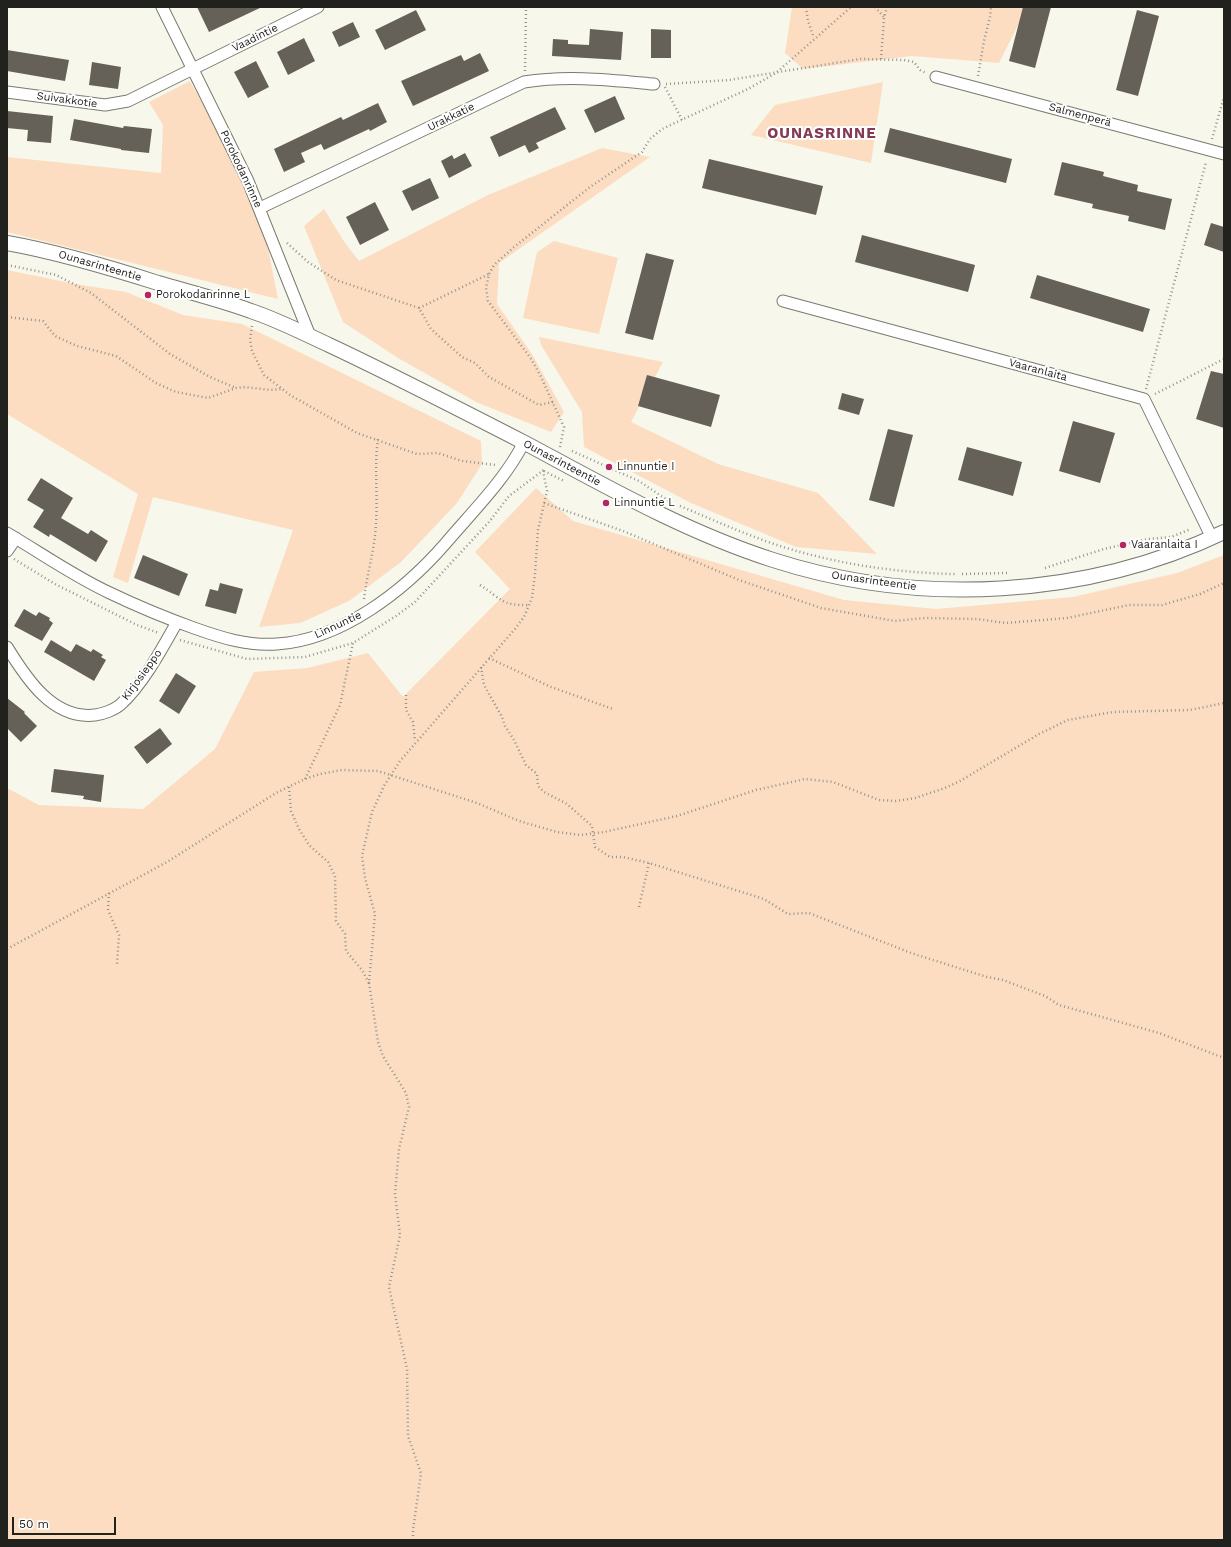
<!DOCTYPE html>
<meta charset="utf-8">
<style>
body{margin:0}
#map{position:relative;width:1231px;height:1547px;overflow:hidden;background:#f7f7ec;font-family:"Work Sans",sans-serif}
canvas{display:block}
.frame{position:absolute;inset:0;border:8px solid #21211d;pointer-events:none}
.scale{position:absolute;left:12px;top:1517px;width:104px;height:18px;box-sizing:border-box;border:2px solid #21211d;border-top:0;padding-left:5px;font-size:12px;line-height:14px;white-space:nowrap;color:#21211d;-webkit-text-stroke:3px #fff;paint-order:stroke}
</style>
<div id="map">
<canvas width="1231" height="1547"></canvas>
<div class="frame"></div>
<div class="scale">50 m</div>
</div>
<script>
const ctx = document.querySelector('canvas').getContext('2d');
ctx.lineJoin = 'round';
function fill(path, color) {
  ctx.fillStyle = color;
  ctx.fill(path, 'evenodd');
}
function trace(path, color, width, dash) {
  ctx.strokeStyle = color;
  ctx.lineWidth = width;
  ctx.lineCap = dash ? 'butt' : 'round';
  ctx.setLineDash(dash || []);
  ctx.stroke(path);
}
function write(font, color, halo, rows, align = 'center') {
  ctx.font = font + ' "Work Sans",sans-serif';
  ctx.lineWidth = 4;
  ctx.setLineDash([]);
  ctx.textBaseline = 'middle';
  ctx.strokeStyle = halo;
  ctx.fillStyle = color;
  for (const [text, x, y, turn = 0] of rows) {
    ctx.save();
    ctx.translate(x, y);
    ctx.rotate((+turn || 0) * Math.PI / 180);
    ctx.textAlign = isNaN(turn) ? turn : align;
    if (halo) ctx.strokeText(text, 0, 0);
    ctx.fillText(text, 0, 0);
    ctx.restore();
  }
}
const green = new Path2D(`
 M792,7h235l-28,56 -87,-7 -109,13 -18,-16z
 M190,81l70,127 18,91 -271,-67v-75l154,16 2,-48 -14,-23z
 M883,82l-12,81 -120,-28 24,-30z
 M602,148l48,9 -151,106 -2,41 35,50 32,58 -13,20 -75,-30 -78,-44 -55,-36 -39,-96 20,-17 21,34 14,18 129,-66z
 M554,241l64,17 -19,76 -76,-16 14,-66z
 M7,270l68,14 51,8 57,23 59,9 239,117 1,23 -25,39 -56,59 -52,39 -49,22 -41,4 34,-97 -140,-33 -25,86 -15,-6 25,-83 -131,-80z
 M539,337l124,25 -32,60 87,42 100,29 59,61 -81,-7 -105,-44 -107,-56 -2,-35 -41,-67z
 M536,488l37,33 271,79 92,9 137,-12 104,-24 47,-18v985h-1217v-752l32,17 104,4 72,-60 39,-77 53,-4 61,-15 35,44 107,-108 -35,-37z`);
const building = new Path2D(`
 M197,7h65l-53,25z
 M1023,7h28l-16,61 -26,-7z
 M416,10l10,20 -41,20 -10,-20z
 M1137,10l22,6 -21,80 -22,-6z
 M353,22l7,15 -21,10 -7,-15z
 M590,29l33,3 -2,28 -69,-4 1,-17 15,1v4l21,1z
 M651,29l20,1v28h-20z
 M304,38l11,23 -27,14 -11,-23z
 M7,50l62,10 -4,21 -58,-10z
 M480,53l9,18 -76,35 -12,-25 60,-26 3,6z
 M256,61l13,26 -21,11 -14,-26z
 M92,62l29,5 -3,22 -29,-4z
 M615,96l10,23 -30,14 -11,-23z
 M378,103l9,19 -17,9 -1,-2 -45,21 -3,-6 -20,9 4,9 -21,10 -10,-23 67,-32 2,3z
 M555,107l11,22 -30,14 3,5 -10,5 -4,-8 -26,12 -9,-20z
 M7,111l46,5 -2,27 -24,-2 1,-11 -21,-2z
 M74,119l49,9 1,-2 28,3 -3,24 -28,-3v-1l-51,-9z
 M890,128l122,31 -6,24 -122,-31z
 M465,153l7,13 -23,12 -8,-17 11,-6 2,4z
 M709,159l114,27 -7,29 -114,-27z
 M1062,162l42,10 -1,4 35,9 -1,6 35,8 -7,31 -37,-9 1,-5 -37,-8 1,-4 -39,-9z
 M430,178l9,20 -27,13 -10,-20z
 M375,202l14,28 -29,15 -14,-28z
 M1211,223l13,4v25l-20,-7z
 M862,235l113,30 -7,27 -113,-30z
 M646,253l28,7 -21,80 -28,-7z
 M1037,275l113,34 -7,23 -113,-34z
 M1211,371l13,3v54l-28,-9z
 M647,375l73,20 -9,32 -73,-21z
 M842,393l22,6 -5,16 -21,-6z
 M1073,421l42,12 -15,50 -41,-12z
 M888,429l25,6 -19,72 -25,-7z
 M967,447l55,15 -9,34 -55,-16z
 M41,478l32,20 -12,20 27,16 3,-4 17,11 -12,21 -46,-28 -1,3 -16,-10 11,-17 -17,-10z
 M143,555l45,19 -9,22 -45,-18z
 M220,583l23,6 -7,25 -31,-8 5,-17 8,2z
 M24,609l12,7 3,-4 11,6 -1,2 4,3 -11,18 -28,-15z
 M51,640l20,12 5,-8 15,8 2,-3 10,6 -2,2 5,3 -12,21 -50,-29z
 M176,673l20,13 -17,28 -20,-13z
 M7,698l18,14 -1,1 13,13 -16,16 -14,-14z
 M160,728l12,16 -25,20 -13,-17z
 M54,769l50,6 -3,27 -18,-3 1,-3 -33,-4z`);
const path = new Path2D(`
 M806,7l2,14 6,17
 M875,7l9,10
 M881,59l3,-41 3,-11
 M525,71l1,-64
 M978,76l6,-35 6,-24 1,-10
 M666,84l63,-4 131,-21 44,1 10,2 6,8 6,3
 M665,87l17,33
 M1212,139l12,-42
 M287,243l21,19 28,18 83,28 12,21 31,28 13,6 14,14 50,28 14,-3
 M7,265l49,10 35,18 79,61 40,23 26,11
 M419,308l70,-34
 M7,317l36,4 12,15 22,10 39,10 40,27 20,9 32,6 28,-10 9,-1 25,3 11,-1
 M252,326l-2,14 2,11 12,24 26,20 67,38 60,21 21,-1 24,8 34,4
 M1146,389l60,-227
 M1155,394l69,-35
 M560,447l4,-20 -23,-50 -9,-17 -44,-59 -2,-13 3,-14 5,-9 20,-18 76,-60 52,-35 8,-13 12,-10 86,-40 28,-16 75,-66
 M572,451l67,30 31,21
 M544,471l20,10
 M544,503l79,28 116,49 82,28 74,13 30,-3 52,1 29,4 61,-5 62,-13h33l38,-11 24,-11
 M680,506c31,13 62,27 94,38 57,19 121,29 181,30
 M14,559l41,25 82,41 22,8
 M1045,568l59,-19 44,-10 23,-2 20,-8
 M962,574l45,-1
 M480,585c22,14 21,21 50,20
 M364,599c3,-26 11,-50 12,-76 2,-28 -2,-56 2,-84
 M180,640l67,19 58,-2 48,-14 43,-27 19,-14 74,-80 20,-26 36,-27
 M489,658l62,29 62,22
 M481,667l3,18 18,32 3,9 9,14 12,25 11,9 1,12 6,6 23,12 25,22 3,21 15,10h13l26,6 115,36 24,15 21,-1 102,40 76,24 16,3 42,16 14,9 100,28 65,25
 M406,695v15l7,12 2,19
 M305,779l35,-74 13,-62
 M289,787l2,24 8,18 10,16 19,17 7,14 1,45 9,13 1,17 16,19 7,13
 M109,893l-1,17 11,25 -2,29
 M639,907l10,-44
 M7,949l160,-87 109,-69 29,-14 15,-5 22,-4 36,1 99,32 42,18 38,11 23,3 24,-3 73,-16 79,-26 49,-11 28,3 46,18 17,1 19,-3 30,-10 15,-7 79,-47 29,-14 45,-8 77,-2 34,-7
 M413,1540v-10l8,-57 -13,-37 -1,-67 -18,-82 11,-52 -5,-41 4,-45 10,-42 -3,-14 -23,-37 -5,-14 -9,-59 6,-69 -10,-36 -3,-22 10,-44 12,-26 16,-25 115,-132 9,-12 8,-19 3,-24 3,-44 9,-39 -4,-20`);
const minor = new Path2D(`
 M162,7l86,174 62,155
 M936,77l288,77
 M7,92l98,13 23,-4 190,-94
 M260,208l264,-126c44,-7 86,-2 130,2
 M783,301l361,98 68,139
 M7,533c34,20 68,44 103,60 27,13 56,25 84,35 28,10 53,18 83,16 64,-4 127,-53 168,-100 26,-31 61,-65 79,-102
 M7,551l9,-13
 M7,647c19,31 46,73 88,68 8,-1 19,-5 25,-10 22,-19 43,-58 57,-83`);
const tertiary = new Path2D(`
 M7,243c51,9 101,24 151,40 31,9 63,17 93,28 27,9 52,22 78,34 66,31 132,65 198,99 80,43 159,88 246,116 146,47 313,38 451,-28`);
const markers = [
 [148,295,4,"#b42862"],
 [609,467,4,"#b42862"],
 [606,503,4,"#b42862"],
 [1123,545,4,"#b42862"]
];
const streetNames = [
 ["Vaadintie",255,38,-26],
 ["Suivakkotie",67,100,8],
 ["Salmenperä",1080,115,15],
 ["Urakkatie",451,117,-26],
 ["Porokodanrinne",241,169,65],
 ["Ounasrinteentie",100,266,16],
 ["Vaaranlaita",1038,370,15],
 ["Ounasrinteentie",562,463,28],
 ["Ounasrinteentie",874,581,8],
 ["Linnuntie",338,625,-25],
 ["Kirjosieppo",142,675,-54]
];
const poiNames = [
 ["Porokodanrinne L",156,295],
 ["Linnuntie I",617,467],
 ["Linnuntie L",614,503],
 ["Vaaranlaita I",1131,545]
];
const districtNames = [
 ["OUNASRINNE",822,134]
];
fill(green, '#fcddc2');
fill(building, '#656158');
trace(minor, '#7a7a71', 13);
trace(tertiary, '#7a7a71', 16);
trace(path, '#94948c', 2.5, [1, 3]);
trace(minor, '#fff', 11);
trace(tertiary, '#fff', 14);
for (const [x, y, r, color] of markers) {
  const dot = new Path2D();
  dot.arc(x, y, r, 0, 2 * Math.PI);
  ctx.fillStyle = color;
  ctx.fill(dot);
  trace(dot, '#fff', 1.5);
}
write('11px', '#21211d', '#fff', streetNames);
write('11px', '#21211d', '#fff', poiNames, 'left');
ctx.letterSpacing = '1px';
write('bold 15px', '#823b52', '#fff', districtNames);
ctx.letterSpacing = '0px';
</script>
